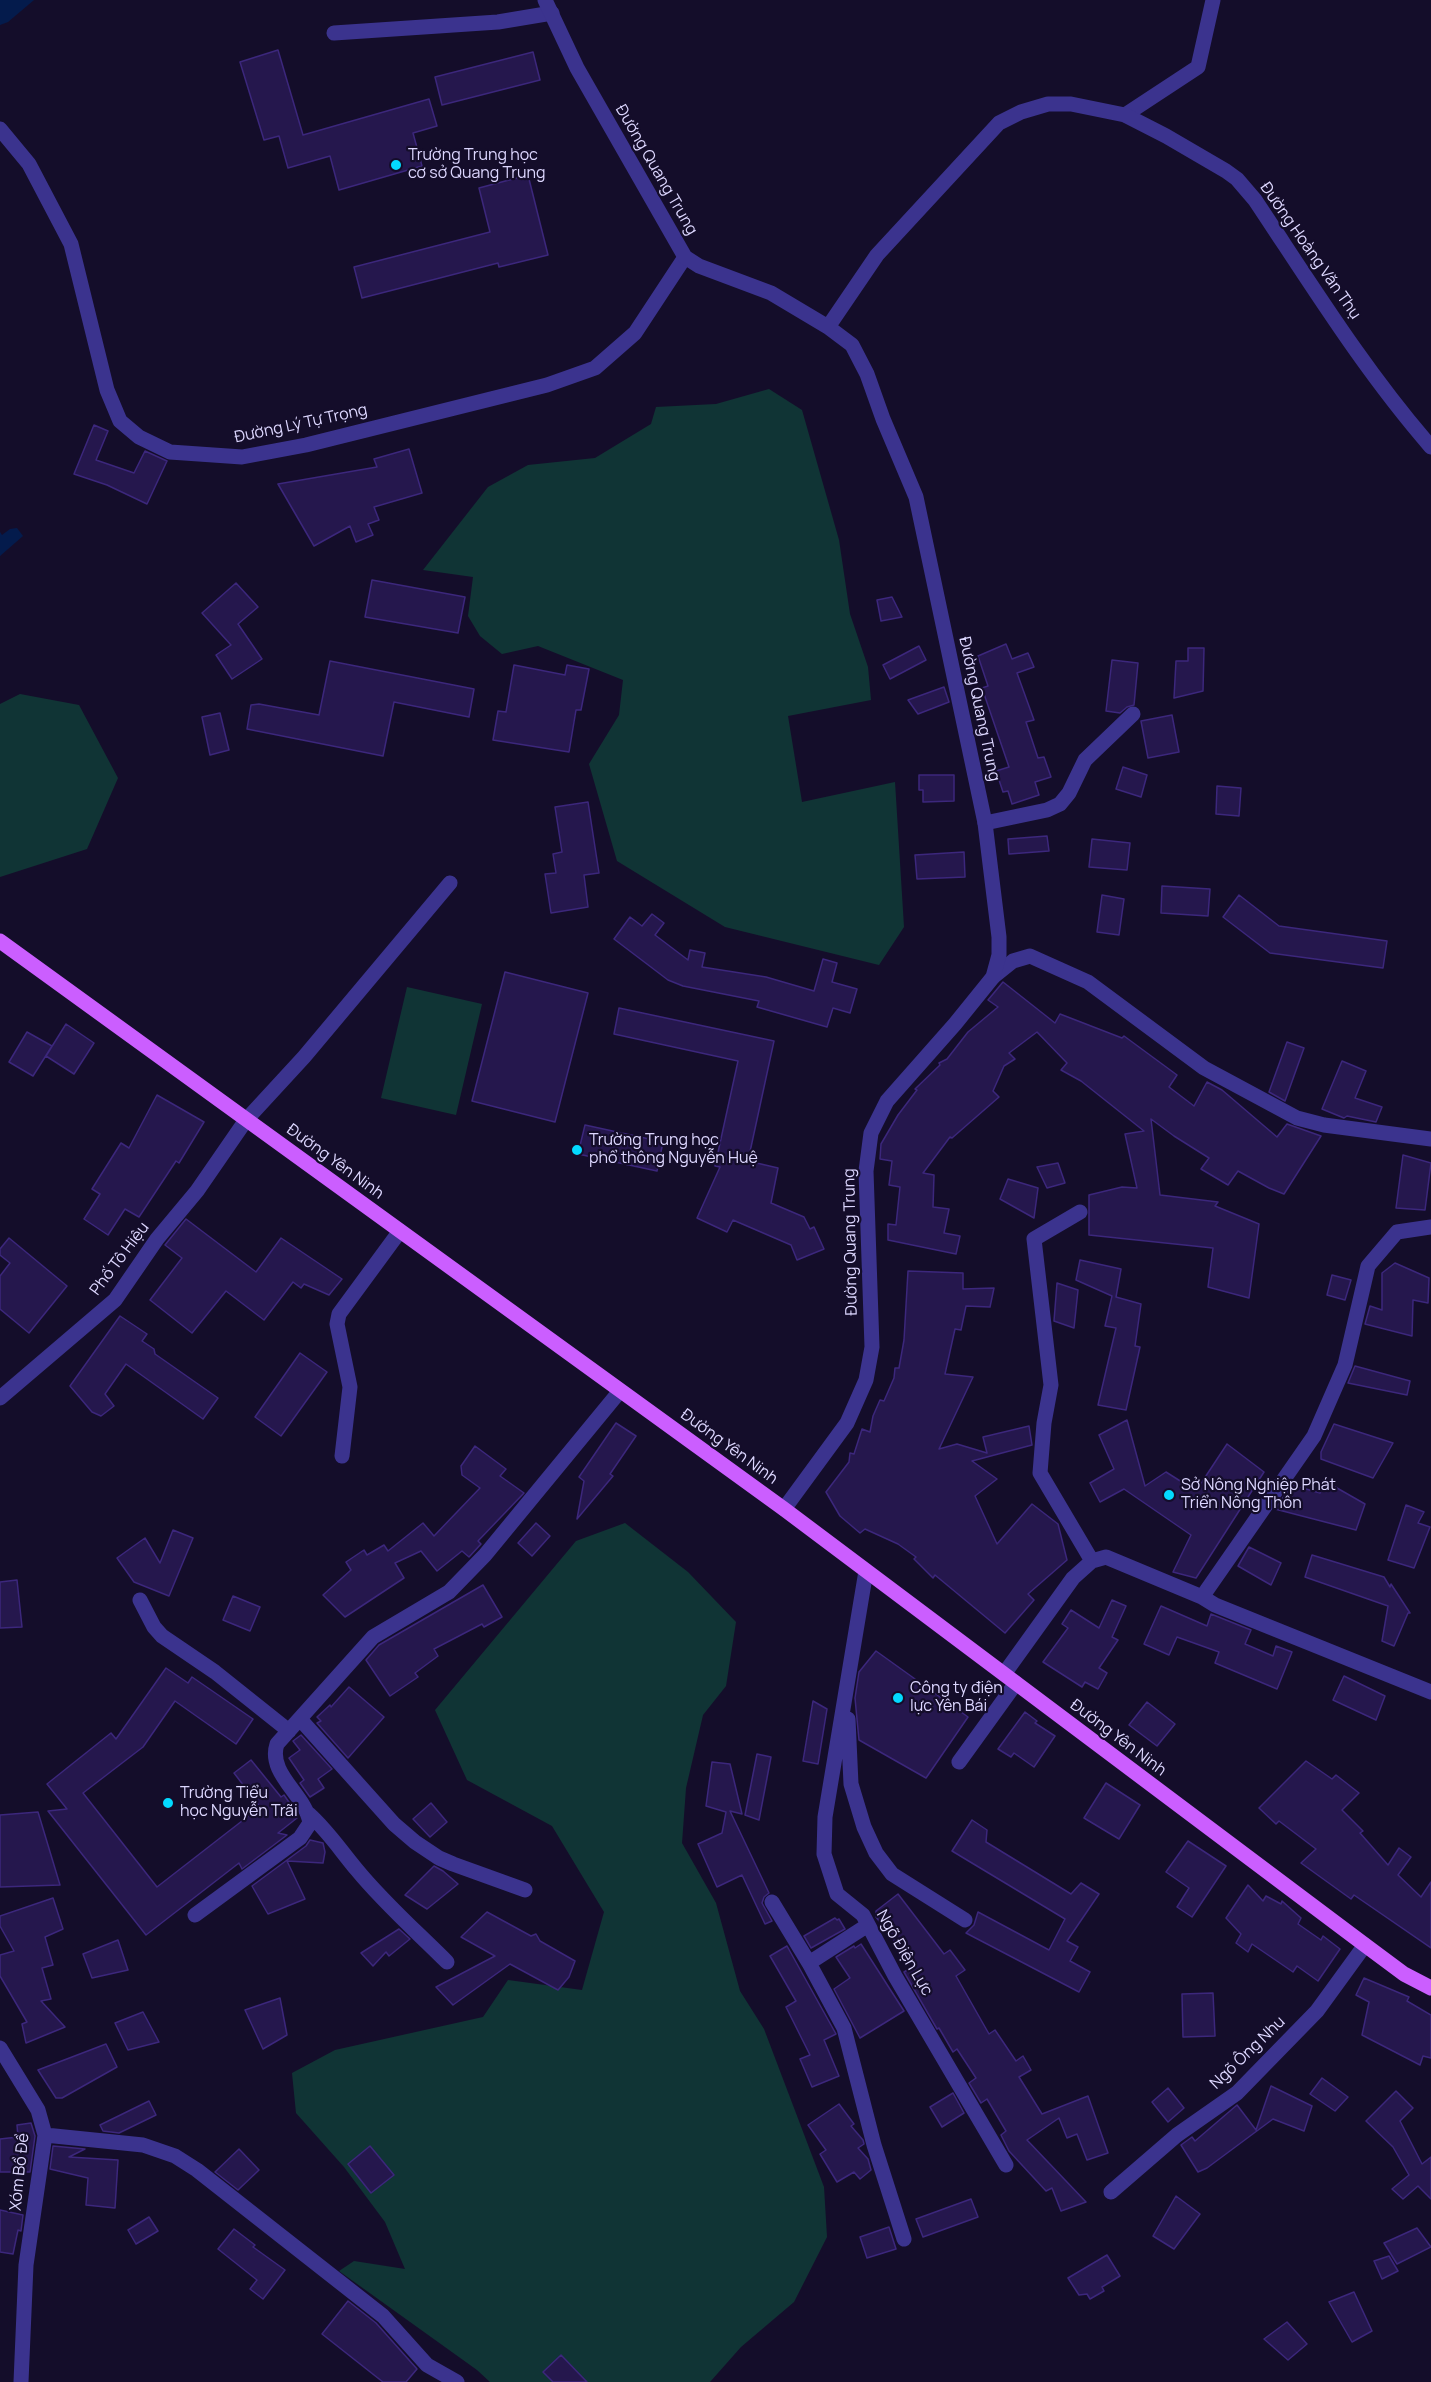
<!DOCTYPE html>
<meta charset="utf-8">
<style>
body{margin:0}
canvas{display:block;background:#140d2a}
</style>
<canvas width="1431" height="2382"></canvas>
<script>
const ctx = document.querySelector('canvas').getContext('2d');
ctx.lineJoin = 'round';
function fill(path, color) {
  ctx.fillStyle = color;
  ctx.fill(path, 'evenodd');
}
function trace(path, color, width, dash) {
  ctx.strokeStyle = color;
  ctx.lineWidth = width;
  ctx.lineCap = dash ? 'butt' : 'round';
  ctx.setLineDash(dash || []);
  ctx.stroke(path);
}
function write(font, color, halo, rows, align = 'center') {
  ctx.font = font + ' Manrope,sans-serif';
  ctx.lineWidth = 4.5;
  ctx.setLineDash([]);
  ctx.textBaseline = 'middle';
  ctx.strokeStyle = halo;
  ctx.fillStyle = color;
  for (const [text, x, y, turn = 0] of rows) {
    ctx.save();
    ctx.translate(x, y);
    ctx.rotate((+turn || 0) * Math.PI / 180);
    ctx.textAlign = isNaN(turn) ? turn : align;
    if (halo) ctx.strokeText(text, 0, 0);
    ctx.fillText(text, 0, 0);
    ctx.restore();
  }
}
const green = new Path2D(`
 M769,389l33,21 37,130 11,74 18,53 3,33 -83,16 14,86 93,-20 9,145 -25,38 -154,-38 -108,-66 -28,-97 30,-49 4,-35 -85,-34 -36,8 -22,-18 -12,-20 5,-39 -50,-7 65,-83 40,-22 67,-7 56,-34 5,-17 60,-3z
 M20,694l59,11 39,73 -31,71 -87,28v-173z
 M407,987l75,17 -26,111 -75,-17z
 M625,1523l63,49 48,50 -10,64 -23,29 -17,73 -4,55 34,60 24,88 24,38 60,158 3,50 -33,65 -53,45 -31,35h-220l-13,-12 -138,-99 15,-10 51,8 -20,-47 -41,-55 -48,-54 -4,-40 43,-23 148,-33 25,-37 74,10 22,-78 -52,-86 -85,-46 -32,-70 141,-169z`);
const water = new Path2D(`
 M0,0h34l-26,22 -8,3z
 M17,528l6,8 -23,20v-24l2,3 8,-6z`);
const building = new Path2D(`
 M278,50l25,85 126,-36 8,27 -24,7 9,33 -83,24 -9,-34 -42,12 -9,-32 -15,4 -24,-78z
 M533,52l7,28 -98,25 -7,-28z
 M528,175l20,80 -49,12 -1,-4 -136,35 -8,-31 136,-35 -11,-44z
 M94,425l14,6 -12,29 38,13 11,-22 22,10 -20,43 -40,-19 -33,-11z
 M409,449l13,44 -48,14 5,13 -11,4 5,11 -17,7 -6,-16 -36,20 -36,-62 99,-17 -3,-8z
 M372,580l93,17 -7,36 -93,-16z
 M236,583l22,24 -20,17 24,35 -30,20 -16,-24 15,-10 -29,-32z
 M892,597l10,20 -21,4 -4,-21z
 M1006,644l6,15 16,-6 6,14 -17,6 17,47 -8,2 12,36 6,-1 7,20 -16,5 4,13 -27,9 -4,-13 -5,1 -7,-21 13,-4 -27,-79 6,-2 -10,-30z
 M919,646l7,14 -36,19 -7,-14z
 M1188,648h16l-1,43 -29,7 2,-37h12z
 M1112,660l26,3 -4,42 -7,2 -7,6 -14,-2z
 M330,661l144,28 -5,28 -75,-15 -11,54 -136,-27 4,-24 8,-1 60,11z
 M514,665l51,10 2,-10 22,4 -8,41h-5l-7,42 -76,-12 5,-29 8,1z
 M944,687l5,15 -31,12 -10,-14z
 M220,713l9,37 -19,5 -8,-38z
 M1172,715l7,37 -31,6 -7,-37z
 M1123,767l24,8 -6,22 -25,-8z
 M919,775h35v26l-31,1v-12h-4z
 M1217,786l24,2 -2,28 -23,-2z
 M588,802l11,71 -15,2 4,32 -37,6 -6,-39 11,-1 -3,-19 9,-2 -7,-45z
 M1047,836l2,15 -40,3 -1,-15z
 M1092,839l38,4 -3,27 -38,-3z
 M964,852l1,25 -48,2 -2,-24z
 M1162,886l48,3 -2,27 -47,-3z
 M1102,895l22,4 -5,36 -22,-3z
 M1239,895l40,31 108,15 -4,27 -113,-15 -47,-36z
 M652,914l12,9 -9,12 33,25 2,-10 15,3 -3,14 64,10 48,14 9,-32 14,4 -5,19 25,7 -7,24 -17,-5 -6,19 -70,-20 2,-6 -76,-15 -15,-6 -54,-41 16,-22 12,9z
 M505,972l83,21 -33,129 -83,-21z
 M1003,982l52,41 5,-9 62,24 2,-2 53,39 -8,12 25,19 13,-24 15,8 55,47 10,-13 34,12 -37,58 -15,-6 -31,-17 -10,14 -27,-16 8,-11 -35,-22 -23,-17 9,76 58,7 -3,4 44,18 -10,74 -41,-11 5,-39 -124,-13v-40l33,-8 15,1 -12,-54 19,-3 -63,-50 -20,-11 6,-7 -30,-31 -28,21 6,6 -11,7 -11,25 6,6 -47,41 -2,-1 -27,36 11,2 -1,32 16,2 -5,24 16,3 -4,18 -68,-14v-16l8,1 4,-38 -11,-2 3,-24 -12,-2 1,-15 17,-29 19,-25 -2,-1 25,-24 -1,-2 8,-4 21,-27 30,-25 -10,-7z
 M619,1008l155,33 -26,120 30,7 -7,35 33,14 6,12 4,-2 10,22 -27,11 -6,-15 -58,-25 -6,12 -30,-14 23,-51 -5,-1 23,-105 -124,-27z
 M66,1024l28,19 -20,31 -28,-18z
 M27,1032l25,14 -19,30 -24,-14z
 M1287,1042l17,6 -19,53 -16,-9z
 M1342,1061l24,10 -11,27 27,9 -6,15 -29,-6 -3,2 -22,-9z
 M157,1095l47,27 -25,41 -3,-2 -37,56 -14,-8 -17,26 -24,-16 16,-25 -8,-5 29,-46 8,5z
 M585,1125l78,17 -6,29 -79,-17z
 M1403,1155l28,8 -6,47 -29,-2z
 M1058,1163l7,20 -18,5 -10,-21z
 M1008,1179l30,9 -4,30 -34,-19z
 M186,1219l70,53 25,-34 61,41 -13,16 -25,-11 -3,4 -8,-6 -29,38 -38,-29 -34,42 -42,-33 32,-42 -17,-13z
 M9,1238l58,48 -38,47 -29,-24v-33l10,-13 -10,-8v-6z
 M1080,1260l41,9 -5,28 25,7 -6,42 5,1 -14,63 -28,-5 18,-77 -11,-2 7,-30 -36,-16z
 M1395,1263l34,15 -1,25 -15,-3 -1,36 -47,-12 5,-18 12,4v-37z
 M908,1271l55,2v16l31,-1 -4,19 -24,-1 -5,24 -6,-1 -10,45 28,3 -34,72 18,-5 30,9 -4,-16 46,-11 3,19 -60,16 25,18 -22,17 22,48 35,-40 26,20 9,36 -39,34 6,6 -29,33 -70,-58 -2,3 -19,-19 2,-2 -18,-13 -33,-15 -5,4 -20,-17 -14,-24 23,-30 1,-9 4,1 8,-25 8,3 3,-16 7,-16 4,1 10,-23 1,-10h4l5,-28z
 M1332,1275l19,5 -6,20 -18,-5z
 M1057,1283l21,7 -4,38 -20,-7z
 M120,1316l27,18 -5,7 12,8 1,5 63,44 -15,21 -77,-55 -21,30 9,12 -13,10 -9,-4 -22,-26z
 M300,1353l27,19 -46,64 -26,-19z
 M1355,1366l55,15 -3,14 -59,-12z
 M1127,1420l18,66 21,-14 30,19 31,-47 37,28 -68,106 -23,-6 18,-37 -67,-46 -24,13 -10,-19 24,-14 -15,-34z
 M616,1423l20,13 -26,38 3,2 -36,43 7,-38 -5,-4z
 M1334,1424l59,19 -20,35 -52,-19v-7z
 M475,1446l31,23 -6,7 24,17 -46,48 3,3 -12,13 -7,-6 -25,20 -16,-20 -26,12 9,15 -59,39 -22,-22 28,-25 -5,-8 18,-12 3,5 17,-10 4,6 35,-28 11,13 46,-48 -18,-13 -1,-9z
 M1323,1480l42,24 -9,26 -81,-21 17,-24 28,8z
 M1406,1505l18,7 -6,11 12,4 -16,41 -26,-8z
 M536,1523l14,13 -18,20 -14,-13z
 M173,1530l20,8 -24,58 -35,-14 -17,-24 28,-20 15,25z
 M1249,1547l32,16 -10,22 -33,-19z
 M1312,1555l72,22 6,10 1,-3 19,29h-2l-14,33 -12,-5 6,-35 -83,-29z
 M17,1580l5,47 -22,1v-46z
 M483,1585l19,32 -18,10 -2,-3 -48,25 4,7 -23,17 3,4 -28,19 -24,-36 13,-15z
 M233,1596l27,11 -10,24 -27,-11z
 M1112,1600l14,6 -14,31 6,3 -19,28 8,5 -9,16 -13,-7 -3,5 -39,-25 25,-34 -6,-4 9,-14 28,18z
 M1161,1606l46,20 4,-12 40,16 -6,14 28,12 3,-10 16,6 -15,37 -62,-26 4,-11 -42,-15 -8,18 -25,-11z
 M876,1651l92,66 -42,61 -67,-38 -4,-42 4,-26z
 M166,1668l22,15 4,-6 61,42 -17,25 -61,-43 -32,46 -60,46 74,94 103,-80 -26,-34 17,-13 30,37 3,-2 9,13 -2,2 6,8 -19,15 9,2 -45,34 -3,-6 -93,72 -98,-124 19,-2 -20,-25 64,-51 5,6z
 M1344,1676l41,20 -9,24 -43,-20z
 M349,1687l35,30 -36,41 -31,-35 4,-2 -4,-4 13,-12 1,2z
 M813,1701l14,8 -9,55 -15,-3z
 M1147,1702l28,22 -18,22 -28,-21z
 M1025,1712l12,9 -2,2 20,13 -21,31 -20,-14 -3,4 -13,-8z
 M301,1735l31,34 -14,10 6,9 -14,9 -10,-14 4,-3 -15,-22 11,-8 -7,-9z
 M757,1754l14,3 -12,63 -14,-5z
 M1306,1761l26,18 4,-4 23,18 -17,17 21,21 -3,2 28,32 11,-17 12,9 -13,18 23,22 10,-15v66l-77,-53 -3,4 -50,-36 15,-14 -37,-28 -3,3 -17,-16z
 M712,1762l18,2 12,50 -12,-3 39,82 -5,4 -2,6 10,18 -7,3 -23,-49 -25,12 -19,-43 24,-11 4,-21 -20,-6z
 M1106,1783l34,22 -21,34 -35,-21z
 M431,1803l16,19 -17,15 -17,-18z
 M38,1812l22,73 -60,2v-72z
 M972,1820l15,10 -1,12 85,52 10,-11 18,11 -32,47 11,6 -8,14 20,11 -11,20 -113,-59 8,-8 4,-13 71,38 16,-31 -113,-68z
 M310,1840l13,3 2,9 -2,11 -36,-2 18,38 -37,15 -16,-28 54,-40z
 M1188,1841l38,25 -34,51 -15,-10 12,-19 -23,-16z
 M434,1866l9,5 15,13 -31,25 -22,-14z
 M1248,1885l15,16 3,-5 15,8 1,-3 19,17 -3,6 23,16 2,-4 17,13 -22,32 -21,-15 -4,6 -41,-28 -4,8 -12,-9 5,-9 -15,-16z
 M898,1894l46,60 6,-4 15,20 -9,6 33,58 6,-4 21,31 7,-5 8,14 -12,7 23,37 46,-18 20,57 -21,7 -10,-26 -10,4 -8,-20 -32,22 59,62 -25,9 -9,-23 -6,3 -37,-40 -8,-16 5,-4 -19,-32 -6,4 -12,-20 7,-5 -19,-29 -4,3 -14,-24 -2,1 -33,-57 10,-6 -38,-49v-6z
 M53,1898l10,31 -18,8 8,28 -11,3 9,31 -10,2 24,26 -39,16 -4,-19 5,-2 -27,-46v-21l14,-4 -14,-25v-10z
 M487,1912l44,24 5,-2 4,7 35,20 -6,16 -11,13 -48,-26 -57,41 -17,-18 59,-31 -34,-19z
 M835,1918l2,2 2,-1 6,10 -34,19 -7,-12z
 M399,1929l11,10 -21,17 -3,-4 -13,14 -12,-13z
 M118,1940l10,30 -36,8 -9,-24z
 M861,1944l43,67 -44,27 -26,-49 16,-11 -14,-21 18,-11 1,2z
 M787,1946l49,88 -12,6 15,36 -27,11 -12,-28 10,-4 -24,-48 10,-6 -26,-45z
 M1364,1978l45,19 -2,4 24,14v43l-8,-2 -3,9 -58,-30 7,-33 -13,-7z
 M1213,1993l2,43 -32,1 -1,-43z
 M280,1998l7,37 -24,14 -18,-39z
 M143,2012l16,30 -31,8 -13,-27z
 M106,2044l11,23 -55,31h-6l-18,-28z
 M1322,2078l26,19 -13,14 -25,-17z
 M1271,2086l41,20 -8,25 -31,-12 -66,49 -9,4 -17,-27 11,-8 3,4 42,-36 19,25z
 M1168,2088l16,20 -16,14 -16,-20z
 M1396,2091l17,17 -13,13 22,43 9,-7v42l-13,-13 -15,13 -11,-10 17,-14 -16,-28 -27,-26z
 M953,2093l11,20 -22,14 -12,-20z
 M149,2101l7,14 -37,18 -16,-2 -3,-6z
 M839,2104l15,20 -3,2 12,14 1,4 -6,4 10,11 3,11 -11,9 -6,-7 -17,10 -17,-28 6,-4 -18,-25z
 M31,2123l4,13 -5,36h-30v-33l18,-2 -1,-12z
 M53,2146l32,3 -16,8 49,3 -3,48 -29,-3 2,-27 -38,-9z
 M370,2146l24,29 -23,18 -23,-29z
 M239,2149l20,21 -21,20 -23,-18z
 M1176,2196l24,18 -26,35 -21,-13z
 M971,2199l7,18 -55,20 -7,-18z
 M0,2210l23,5 -2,16 -3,-1 -5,24 -13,-2z
 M149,2217l9,14 -22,13 -8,-14z
 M889,2227l7,22 -29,9 -7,-21z
 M1417,2228l14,19 -34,17 -13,-21z
 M234,2229l21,16 -2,2 32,23 -22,29 -13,-10 7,-9 -39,-31z
 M1107,2255l13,21 -18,11 2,4 -14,8 -3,-5 -8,1 -11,-17z
 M1389,2256l9,15 -16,8 -8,-18z
 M1354,2292l18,39 -20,11 -23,-40z
 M348,2301l28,22 41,46 -11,13h-23l-61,-48z
 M1287,2322l20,22 -19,16 -24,-21z
 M561,2355l26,27h-34l-10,-10z`);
const minor = new Path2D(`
 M334,33l164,-11 54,-9
 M1125,115l73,-48 15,-67
 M0,129l29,35 42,80 36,146 13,31 19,16 31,15 72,5 64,-12 241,-60 48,-17 40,-35 50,-76
 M985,823l62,-13 13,-6 9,-11 16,-33 48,-46
 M993,977l20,-16 17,-5 58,26 116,86 93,50 27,7 107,14
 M1080,1212l-46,27 17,146 -7,38 -4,50 52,88
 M0,1398l115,-98 42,-61 40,-48 49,-71 58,-63 146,-174
 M342,1456l8,-69 -13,-63 2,-10 61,-83
 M866,1571l-41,246 -1,37 13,40 26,21 32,61 111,189
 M1202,1597l112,-161 31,-71 23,-99 29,-34 34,-5
 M140,1600l14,27 8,9 53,36 74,59
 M1004,1674l69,-96 19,-17 14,-4 96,40 13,8 216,87
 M300,1719l94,105 21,18 24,16 14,6 72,26
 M848,1719l3,65 13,43 12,26 16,21 73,46
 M959,1762l57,-79
 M309,1814c19,17 32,37 48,56 27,33 60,62 90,92
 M772,1902l37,61 35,65 30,117 30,94
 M195,1915l105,-77 10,-15c-4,-28 -43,-49 -33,-79l96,-107 76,-45 36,-37 135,-164
 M809,1963l59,-38
 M0,2048l38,62 7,25 -19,130 -5,117
 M45,2135l98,10 32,11 22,14 186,146 44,49 30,17
 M1111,2192l66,-57 60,-42 80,-82 48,-66`);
const tertiary = new Path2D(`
 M545,0l32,68 108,189 14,9 72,27 57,34 24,18 15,29 16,45 33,78 69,326 14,114v18l-6,22 -38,47 -68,77 -16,32 -5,38 6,176 -6,33 -19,43 -63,86
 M828,327l49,-72 122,-132 22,-11 27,-8h23l54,11 41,21 60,35 11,8 18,21c56,84 109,170 176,247`);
const primary = new Path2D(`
 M0,941l784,568 581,436 39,29 27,14`);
const markers = [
 [396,165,6,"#03d9ff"],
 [577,1150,6,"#03d9ff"],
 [1169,1495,6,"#03d9ff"],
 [898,1698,6,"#03d9ff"],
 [168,1803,6,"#03d9ff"]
];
const poiNames = [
 ["Trường Trung học",408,156],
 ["cơ sở Quang Trung",408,174],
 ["Trường Trung học",589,1141],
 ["phổ thông Nguyễn Huệ",589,1159],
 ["Sở Nông Nghiệp Phát",1181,1486],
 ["Triển Nông Thôn",1181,1504],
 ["Công ty điện",910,1689],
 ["lực Yên Bái",910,1707],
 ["Trường Tiểu",180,1794],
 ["học Nguyễn Trãi",180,1812]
];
const streetNames = [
 ["Đường Quang Trung",656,170,60],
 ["Đường Hoàng Văn Thụ",1310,251,55],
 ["Đường Lý Tự Trọng",301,424,-12],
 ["Đường Quang Trung",979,709,78],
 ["Đường Yên Ninh",335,1162,36],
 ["Đường Quang Trung",851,1242,-91],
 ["Phố Tô Hiệu",120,1259,-53],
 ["Đường Yên Ninh",729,1447,36],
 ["Đường Yên Ninh",1118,1738,37],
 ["Ngõ Điện Lực",904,1953,60],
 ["Ngõ Ông Nhu",1248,2053,-44],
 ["Xóm Bồ Đề",20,2172,-84]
];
fill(green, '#103435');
fill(water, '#041b4c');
fill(building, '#25174d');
trace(building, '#3c277c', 1.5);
trace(minor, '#3b338e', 15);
trace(tertiary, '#3b338e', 15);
trace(primary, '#cb5eff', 15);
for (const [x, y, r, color] of markers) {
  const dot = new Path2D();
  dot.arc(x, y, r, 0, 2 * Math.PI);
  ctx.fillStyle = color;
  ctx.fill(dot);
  trace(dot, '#140d2a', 2);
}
write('16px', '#ddd7ff', '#140d2a', poiNames, 'left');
write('16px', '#ddd7ff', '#140d2a', streetNames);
</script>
